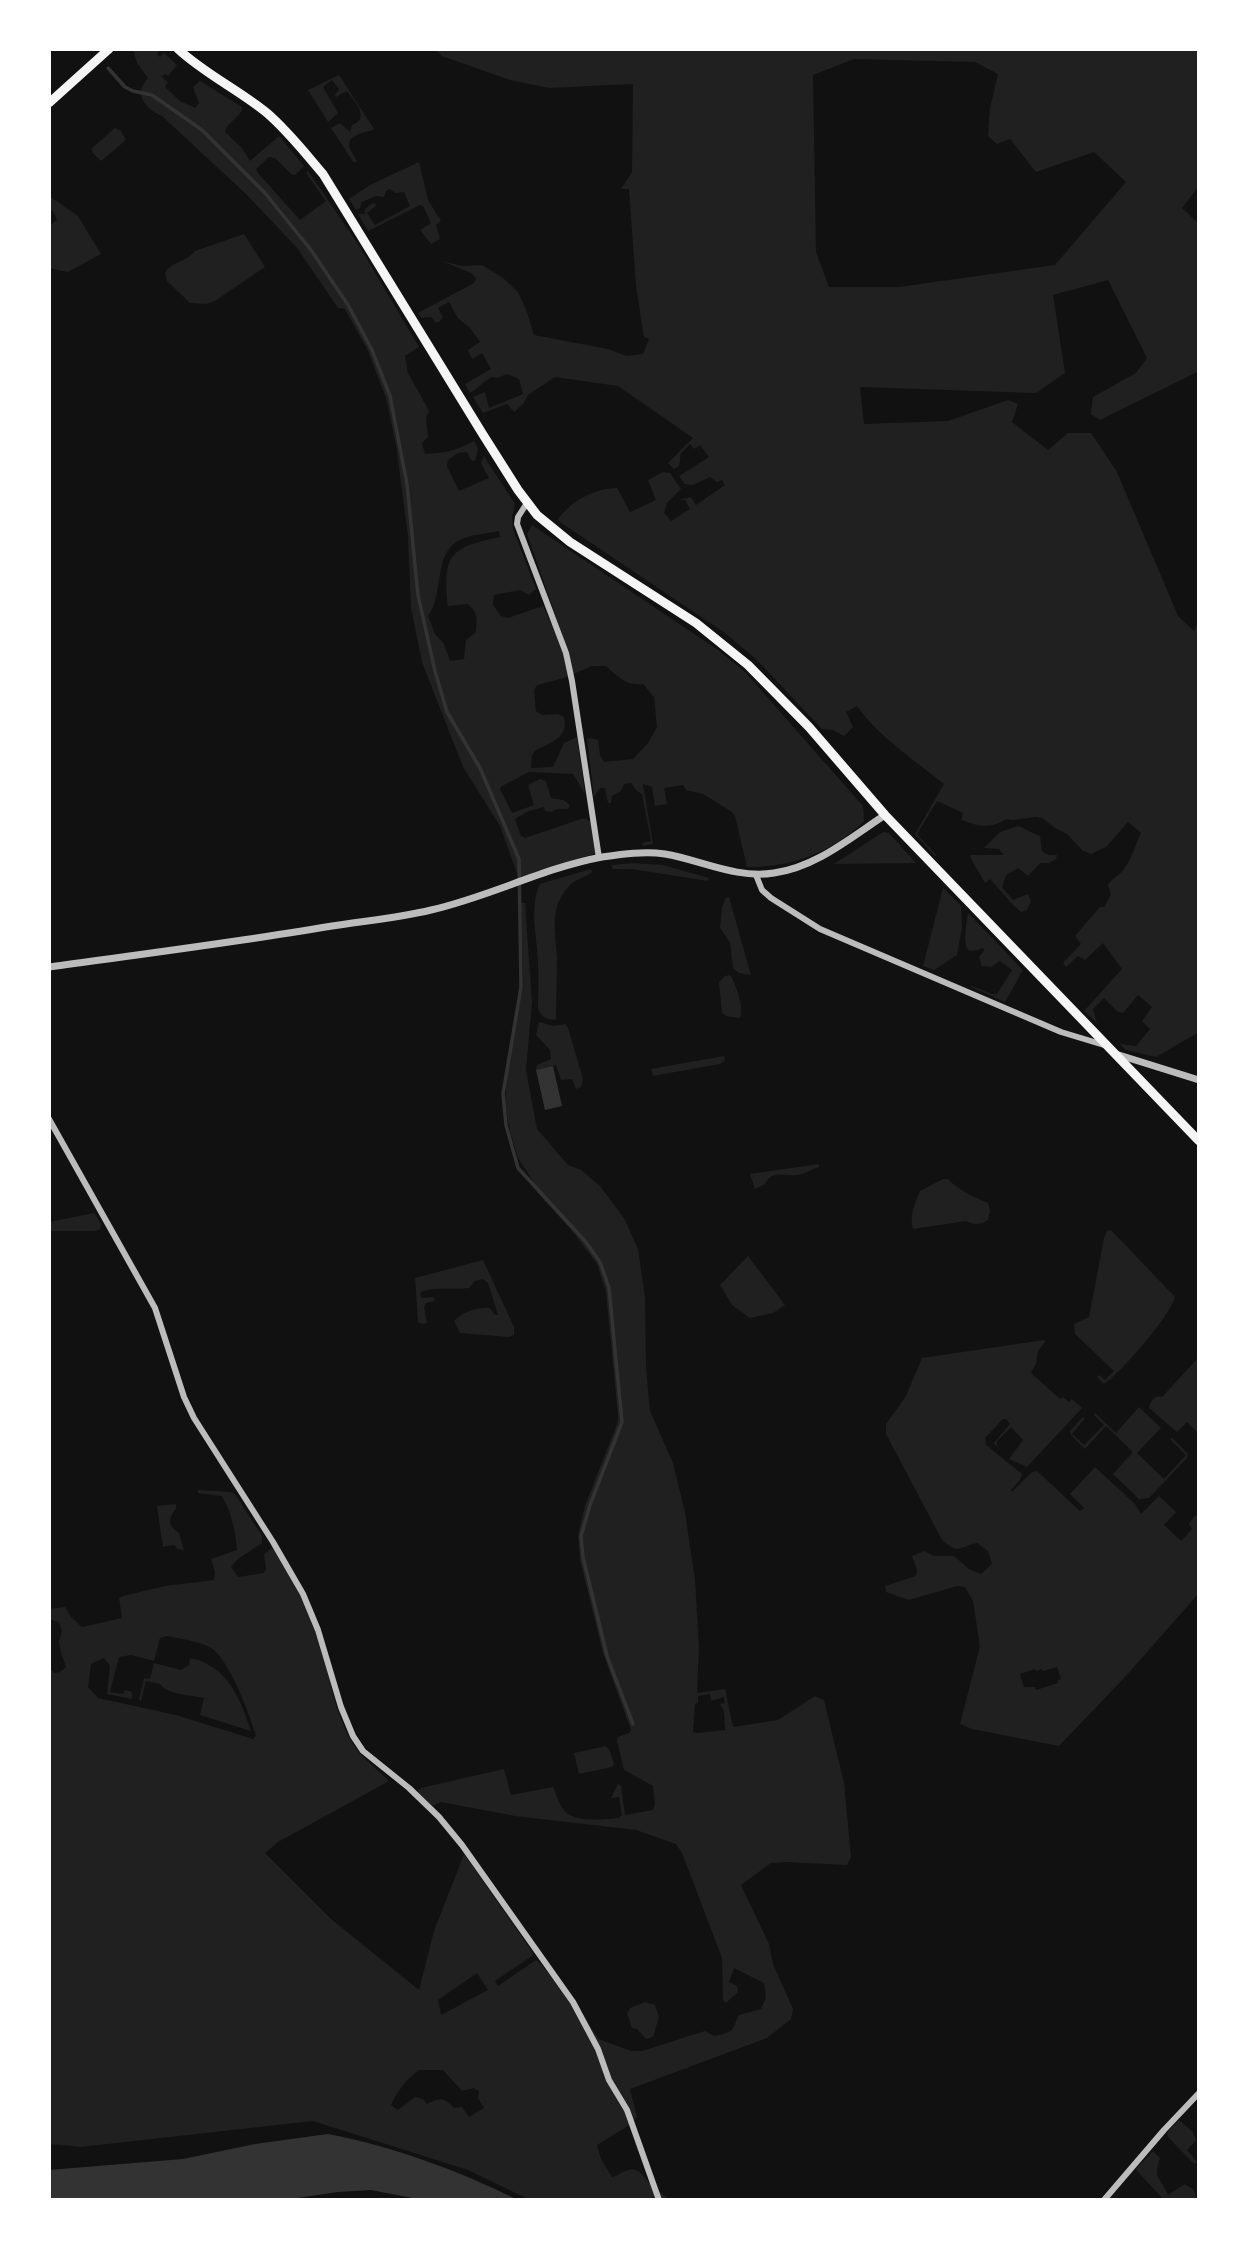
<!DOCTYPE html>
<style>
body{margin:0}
#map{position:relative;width:1248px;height:2249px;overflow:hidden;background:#111;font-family:"Fira Sans",sans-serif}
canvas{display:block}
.frame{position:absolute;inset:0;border:51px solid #fff;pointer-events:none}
</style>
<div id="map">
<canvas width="1248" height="2249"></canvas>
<div class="frame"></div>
</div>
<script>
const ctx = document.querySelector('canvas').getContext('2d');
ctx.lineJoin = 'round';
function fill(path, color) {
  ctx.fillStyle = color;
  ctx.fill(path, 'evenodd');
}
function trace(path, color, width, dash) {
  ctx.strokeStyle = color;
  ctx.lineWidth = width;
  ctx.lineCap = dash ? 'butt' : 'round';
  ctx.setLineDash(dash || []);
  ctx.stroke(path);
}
const green = new Path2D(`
 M133,49h27l-3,5 3,3 4,-4 13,12 -9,11 -2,-2 -5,2 7,6 -3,5 15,14 15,7 4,-5 -6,-16 7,-6 42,26v4l-16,17 -1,4 17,16 8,13 29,-25 25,30 -9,9 -4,-1 -16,-16 -6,-1 -13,12 2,4 42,47 26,-19 -20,-28 2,-2 50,73 61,103 -14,9 3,17 21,38 -3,7 2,19 -6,6 3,11c24,-2 27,-2 49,-13l4,8 -3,12 -4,-1 -4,-8 -9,1 -10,7 -1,6 12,25 30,-13 -8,-15 3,-7 31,48 -3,13 1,12 23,60 -7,6 -9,-5 -26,5 -1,10 8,11 7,2 35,-12 17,37 2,-9 -35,-100 5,-9 186,125 27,22 118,134 1,15c-31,31 -74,47 -117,46l-12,-51 -3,-4 -29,-18 -17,-4 -3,-5 -19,3 3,16 -12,2 -3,-19 -9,-3 10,60 -10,2 -1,-3 9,-2 -9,-47 -5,-3 -6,-8 -7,1 -3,7 -9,5 -1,7h-3l-3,-15h-5l-6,9 -7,-58 3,-1 8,2 2,15 4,7 29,-3 15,-16 9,-16 -3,-30 -11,-13c-18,2 -25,-8 -37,-18h-14l-28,12 -27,7 -3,5 2,21 6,4 16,-1 6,3c5,21 -13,25 -29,34l-3,4 -1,13 22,-1 11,-24 13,-6 8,57 -12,-20 -44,-2 -27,14 -2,3 12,24 22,-8 -6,-20 12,-6 6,2 5,17 12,2 7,5 -2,4h-11l-5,3 -7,-1 -1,-4 -15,4 -14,8 6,17 4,2 59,-20 7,4 5,31 -73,24 -6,-4 -17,-47 -37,-59 -41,-105 -11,-54 -3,-72 -12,-91 -10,-47 -18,-47 -23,-42 -7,-1 -41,-60 -50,-53 -85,-79c-17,-7 -29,-22 -14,-38l-11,-15zM499,531l1,6c-49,10 -58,17 -52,69l19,-2c11,7 10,15 9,28l-10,8 -2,19 -14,2 -6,-17 -9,-10 -7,-18c17,-21 4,-65 34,-77 11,-5 25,-5 37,-8z
 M435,49h764v137l-17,22 17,16v147l-99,49 -9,-6 2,-17 43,-24 11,-15 -39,-78 -55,15 12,78 -29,20 -176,-6 4,37 84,-3 60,-21 10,4 -6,18 36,28 20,-17h23l26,39 61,144 16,15 5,-11v412l-43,25 -30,-7 -6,-6 16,2 14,-17 -8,-8 10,-14 -14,-12 -15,18 -5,-1 -14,-14 -11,11 4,14 -13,-12 38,-42 -19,-26 -18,17 -7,-4 -12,11 -3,-4 18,-19 -6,-8 25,-29h4l7,-12 -3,-10c4,-7 11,-9 16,-16 7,-9 12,-25 17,-36l-13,-11 -22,25 -15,7 -8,-3 -16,-17 -12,-6 -13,-10 -7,-1 -22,3 -7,-1c-17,11 -27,7 -45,1l2,-7 -26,-12 -20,33 20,22h-2l-20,-22 29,-50c-30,-24 -65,-47 -87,-78l-11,6 7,15 -9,9 -11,-6 -11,-1 -66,-70 -31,-26 -165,-111 -2,-3c15,-19 35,-30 59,-31l13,24 26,-12 -8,-20 15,-8 7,1 11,16 -14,14 -3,10 7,8 19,-12 -5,-9h-6l12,-3 5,8 29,-20 -3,-5 -5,2 -7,-5 -17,8 -8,-1 -6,-8 30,-19 -9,-12 -6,4 -4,-5 -9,9 -2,13 -5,3 -6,-6 25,-25 -75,-52 -63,-9 -27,18 -5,9 -9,8 -7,-8 -24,9 -10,-16 12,-5 4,16 34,-14 -4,-15 -12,-5 -10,4 -5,-1c-9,4 -13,11 -22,16l-5,-9 26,-15 -9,-16 -10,6 -4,-9 12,-8 -10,-14 -12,-10 -9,-16 -11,6 5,9 -4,5h-4l-4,-5 -10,1 -3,-5 56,-30 2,-5 -5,-5 -29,-12 20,5 20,-1 21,13 15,14 8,17 8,26 74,14 18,7 17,-2 6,-15 -5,-2 -8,-51 -7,-97h-8l11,-17 1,-88 -84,4 -39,-8 -68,-24zM854,59l121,3 23,12 -8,34 -2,28 9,8 13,-5 26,33 58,-20 32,30 -71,83 -156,22h-70l-13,-35 -3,-177z
 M339,75l35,54c-6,4 -13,1 -24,11l-1,7 8,14 -3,2 -23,-35 9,-5 10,9 2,-7c19,-8 3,-22 -5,-34l-11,6 -1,-2 4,-6 -7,-9 -9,7 15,26 -10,9 -20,-32z
 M115,128l6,3 5,9 -25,21 -9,-9v-4z
 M419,162l9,38 13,21 -5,4 4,14 -9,5 -11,-14 11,-7 -8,-17 -3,-1 -52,26 -10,-17h7l-1,-4 9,-7 4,2 -10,8 8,12 35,-19 -6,-14 -9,1 -5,-4 -4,2 -2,6 -8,-1 -14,6 -2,6 -4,2 -7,-11 21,-14z
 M49,196l29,20 23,38 -33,18 -19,-4v-42l8,-6 -4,-9 -4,-1z
 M244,234l21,33 -50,34 -9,3 -16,-1 -23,-22 -2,-8c7,-12 22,-11 30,-22z
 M1018,826l22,10 2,15 6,4h9l-1,4 -7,4h-9l-12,13 -10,-8 -12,7 -4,12 11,13 15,-6 3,7 -4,9 -6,2 -9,-8 -22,-25 -5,4 -15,-26 1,-2h33l-5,-6 -15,-1 16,-16z
 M883,832l6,1 27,30 -82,1z
 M633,863l30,2 46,13 -1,3 -76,-12h-19l-2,-4z
 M591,869l1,3c-7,6 -17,7 -23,14 -21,23 -13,46 -12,73 0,20 -1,41 -1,61 -10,-1 -14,-2 -18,-11 0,-14 1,-29 0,-44 0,-25 -10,-57 2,-81z
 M943,888l18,18 1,22 -5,27 -23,15 -11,-4z
 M729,897l22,78 -12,-2 -6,-5 -3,-26 -10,-14 2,-21 4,-9z
 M521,903h4l7,99 -6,68 11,59 31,36 13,5 19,16 24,32 14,31 7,48 1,71 4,43 23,52 12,49 10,68 4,68 -2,45 28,-4 8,38 45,-7 37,-24 9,4 20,83 7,74 -4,8 -61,-3 -15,1 -30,22 28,59 4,20 20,45 -2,10 -24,19 -137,51 7,28 -6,7 -34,21 4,14 11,18c6,-1 9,-5 16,-7 11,-4 17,9 23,15 6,5 13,10 19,15h-140l-62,-30 -155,-49 -232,26 -32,-3v-477l5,6 6,-1 6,-5 -5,-14 -2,-12 3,-10 -3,-9 -10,-3v-10l16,-2 7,11 10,9 40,-9 -3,-20 4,-2 42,-10 49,-6 1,-8 -4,-13 26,-9c-2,-21 -5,-36 -15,-54l-24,-3v-3l33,2 4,2 27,42v7l-24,16 -7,8 7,10 26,-4 2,-4 -2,-15 8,-6 4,4c15,26 31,53 41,82 13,37 16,84 41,117 9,11 21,20 31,30l-111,61 -13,11 66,66 88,71 15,-59 30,-77 69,99 -1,3 -37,25 3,5 38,-26 3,2 42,50 18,27 32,12h11l63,-20 9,5c20,-4 17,-4 25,-21l22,-6 5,-11 -2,-15 -30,-15 -5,14 8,4 1,6 -12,11 -3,-3 -1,-42 -40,-105 -6,-9 -40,-14 -121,-14 -74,-14 -9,4 -15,-14 4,-4 83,-19 7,26 42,-8c3,7 6,16 10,22 10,15 40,10 56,9l3,-3 -3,-18 -8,1 7,-14 3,2 4,29 28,-5 2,-6 -2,-18 -29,-16 -7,-29 1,-4 11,-4 2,-3 -28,-77 -23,-93 -2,-25 7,-29 32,-82 1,-8 -12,-124 -9,-28 -24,-32 -36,-40 -4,-11 -15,-23 -8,-27 -5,-27 2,-30 16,-89zM167,1636c13,3 32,5 44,12 18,11 39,67 45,88l-3,3 -77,-24 -78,-17 -10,-11 3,-23 13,-6 6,8 -3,28 25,5v-7l-7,-2 -2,4 -13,-2 9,-35 12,-2 23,6 6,-23zM710,1694l1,7 13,-4 1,6 -5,1 4,7 1,19 -28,3 -4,-1 2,-28 3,-1v-7zM477,1973l11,17 -47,25 -3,-15zM419,2070h24l19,21 12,-3 5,3 -1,7 6,10 -15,9 -7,-10 -8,1c-10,-11 -14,-11 -27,-4l-4,-5 -8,-2 -17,13 -7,-5c6,-14 16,-26 28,-35z
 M968,913l55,57 -18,32 -34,-15 1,-1 20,8h5l15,-24 -12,-9 -9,6 -9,-1 -3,-9 5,-6 -1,-3c-4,1 -8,3 -12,3 -10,-1 -4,-31 -3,-38z
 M730,975c6,9 14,32 10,43l-14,-2 -4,-3 -3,-31 6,-6z
 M539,1022l15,4 11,-2 3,4 15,51 -2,8 -5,2 -4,-10 -11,1 -5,-15 -20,5 1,-5 14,-6 -1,-9 -14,-15z
 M724,1056l1,4 -5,4 -67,12 -2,-7z
 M819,1164v3c-7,2 -16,8 -22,8 -14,2 -24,-6 -32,9l-10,5 -5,-15z
 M943,1179h5c10,11 26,18 40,24l2,8 -2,9c-7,5 -15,5 -22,1l-53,8c-4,-12 2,-27 7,-38z
 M94,1213l7,11 -1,5 -5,2h-46v-9z
 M1111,1230l64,67c-5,19 -54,76 -71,87l-7,-7 2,-2 6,5 9,-9 -39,-37 -1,-10 15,-7 15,-79 3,-7z
 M748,1256l37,49 -12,8 -23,5 -18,-13 -12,-20z
 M483,1260l31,67v8l-5,2 -49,-4 -6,-12c8,-9 24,-14 36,-13l5,7h3l-10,-32 -5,-4 -8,2 -6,7c-13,2 -39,-2 -49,5l1,5 12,-1 2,4 -9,2 -2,4 3,16 -4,1 -5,-2 -3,-44z
 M1044,1340l1,2 -7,9 -2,13 -5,9 29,26 3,-2 6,5 3,-3 10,9 -55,59 -18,-8 14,-19 -12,-13 -14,14v6l-3,-4 16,-19 -4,-5h-3l-18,19 1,7 36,29 -2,6 -9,10 1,2 20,-20 5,-1 43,40 4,-3 -14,-14 25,-27 40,37 6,10 18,-18 17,16 -12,13 17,16 11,-12 -3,-5 6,-9 4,2v76l-73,83 -67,70 -87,-17 -12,-5 20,-78 -7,-45 -8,-14 -8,-1 -48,14 -23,-8 -1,-6 31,-10 1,-6 -5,-14 12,-5 10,5h20l15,13 12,5 11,-10 -4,-13 -11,-8c-19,4 -17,12 -35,-3l-56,-106v-10l20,-28 16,-38zM1057,1667l4,12 -3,1v3l-22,7 -1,-3h-11l-4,-13 15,-5 1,2 6,-2 1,2z
 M1199,1357v77l-12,-12 -10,10 -28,-24c1,-7 6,-13 13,-11z
 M1139,1407l22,21 -24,25 27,26 22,-24 -16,-16 2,-1 16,16 -1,4 -38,40 -10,1 -26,-25 20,-22 -27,-26 -21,23 -14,-14 -1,-4 13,-14 2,1 -13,16 12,11 20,-20 -10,-10 1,-2 21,20z
 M176,1504v5c-9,10 -8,17 3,24l5,17 -6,-1 -4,-4 -11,2 -6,-41z
 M190,1658c38,8 50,40 61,73l-51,-16 4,-17c-13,-3 -36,-3 -44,-14l-14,-3 -5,20 -2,-1 5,-22 6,1 4,-16 27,7 8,-5z
 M606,1746l4,5 4,13 -2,3 -33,7 -5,-21z
 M645,2002l10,3 4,12 -6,20 -7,2 -9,-10 -5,-1 -5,-15 3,-5z
 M1179,2120l14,12 3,8 -9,10 10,12 -3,2 -26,-27 -1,-4z
 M1153,2151l7,7c-7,21 0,19 8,37l17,-11 9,6 3,10h-33l-26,-28 -2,-3z`);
const water = new Path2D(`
 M553,1066l9,40 -17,4 -9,-40z
 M328,2134c67,13 129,36 190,66h-95l-52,-10 -33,2 -54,8h-235v-30l134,-11 72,-15z`);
const stream = new Path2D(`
 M108,68l17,19 8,4 19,4 50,35 63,63 46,57 37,55 24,45 18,46 17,88 11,111 17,76 12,41 33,56 39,91 2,128 -18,107 3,31 12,43 67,73 15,21 9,26 13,134 -32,83 -9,31 2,21 24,99 26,68`);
const minor = new Path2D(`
 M527,503l-9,14 -1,7 49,129 6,28 27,177
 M756,875l6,15 9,8 49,31 241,103 43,13
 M49,1119l106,189 29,89 10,21 79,124 30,52 15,36 23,77 12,29 10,15 46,37 30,29 23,28 111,157 25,47 11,31 18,30 32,90
 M1104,2200l60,-70 35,-37`);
const tertiary = new Path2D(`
 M49,967c94,-13 189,-25 283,-41 32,-5 66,-8 99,-16 58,-13 112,-42 171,-53 21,-3 43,-6 63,-3 36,6 71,25 109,19 42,-6 76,-35 111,-58
 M1119,1055l80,25`);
const primary = new Path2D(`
 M178,49c27,25 61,41 89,64 21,18 38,40 56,61l159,259 36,57 19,25 33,27 126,81 52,42 61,62 76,88 314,326
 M49,103l60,-54`);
fill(green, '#202020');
fill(water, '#333');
trace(stream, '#333', 3.5);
trace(minor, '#bcbcbc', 6);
trace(tertiary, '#bcbcbc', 7);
trace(primary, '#f5f5f5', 9);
</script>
